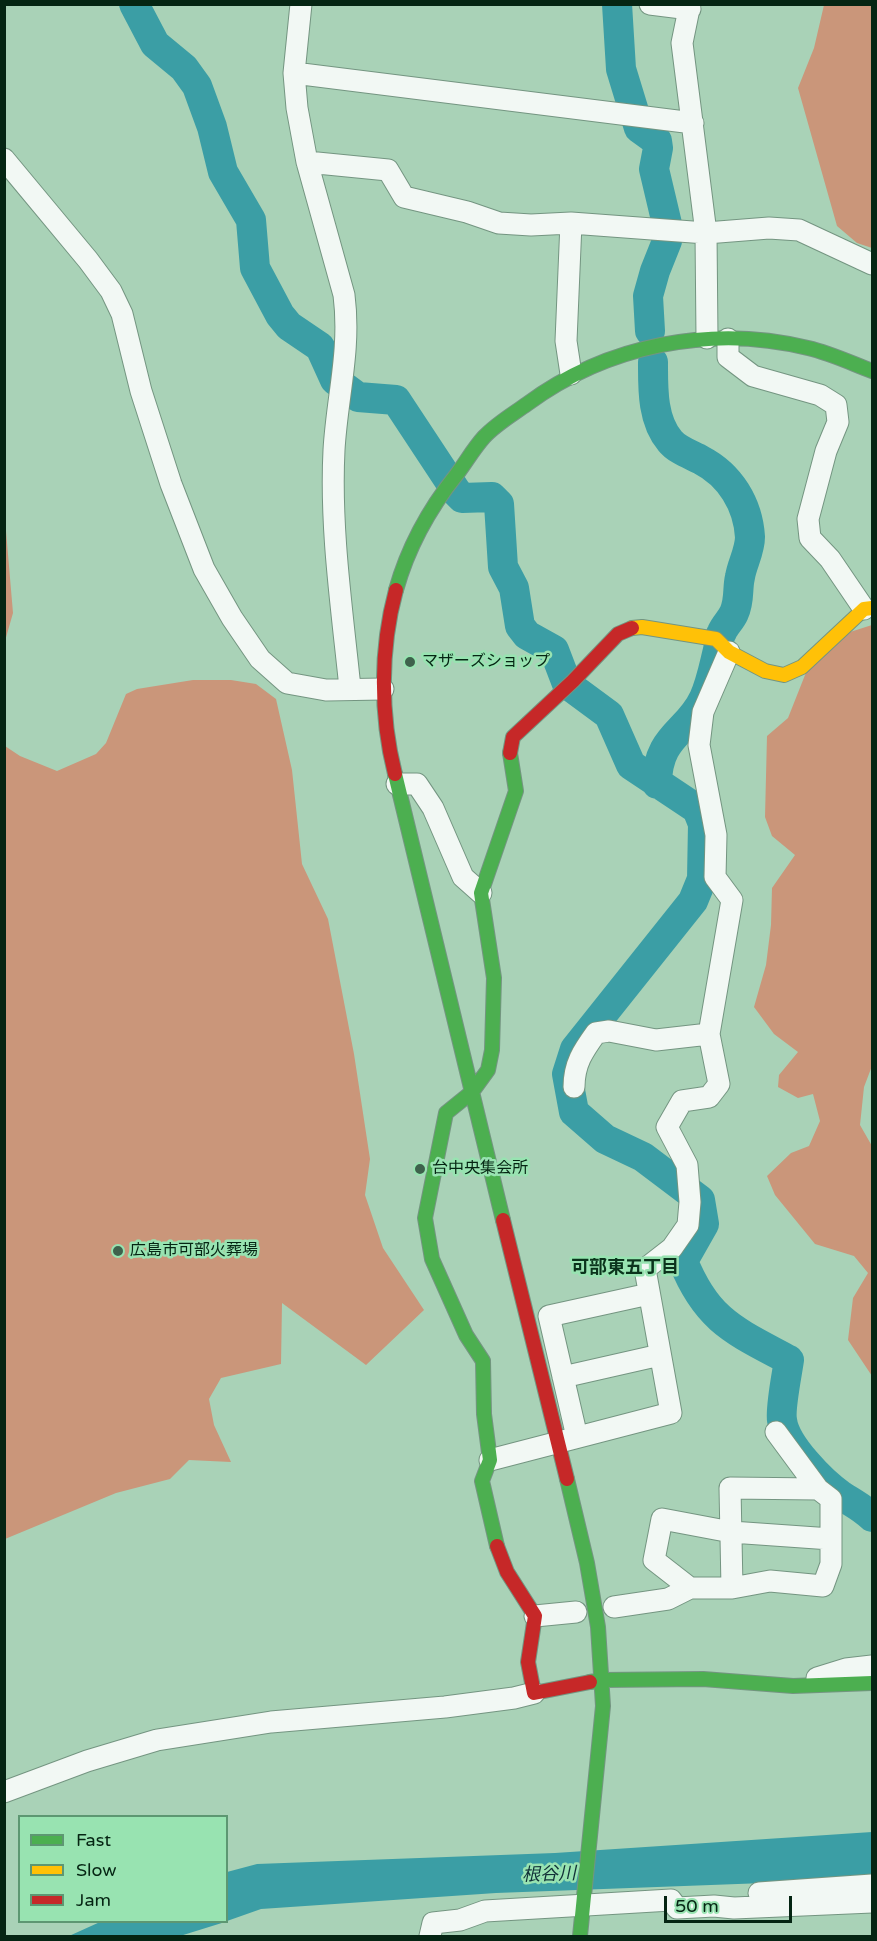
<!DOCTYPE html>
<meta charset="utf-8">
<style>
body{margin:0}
#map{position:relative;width:877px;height:1941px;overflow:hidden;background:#a9d2b7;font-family:"Varela Round",sans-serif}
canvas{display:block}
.frame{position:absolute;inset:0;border:6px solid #052513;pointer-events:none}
.legend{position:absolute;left:18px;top:1815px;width:210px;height:108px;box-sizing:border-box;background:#98e3b1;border:2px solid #5d9772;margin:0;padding:8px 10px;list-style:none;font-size:18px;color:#052513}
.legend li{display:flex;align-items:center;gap:12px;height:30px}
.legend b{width:30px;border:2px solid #5d9772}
.scale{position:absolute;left:664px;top:1896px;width:128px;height:27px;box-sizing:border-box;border:3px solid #052513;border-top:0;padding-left:8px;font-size:18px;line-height:21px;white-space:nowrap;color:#052513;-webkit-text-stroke:4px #98e3b1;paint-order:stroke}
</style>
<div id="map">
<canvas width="877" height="1941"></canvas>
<div class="frame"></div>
<ul class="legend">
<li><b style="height:8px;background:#4caf50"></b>Fast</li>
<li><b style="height:8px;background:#ffc107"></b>Slow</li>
<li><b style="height:8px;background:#c62828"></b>Jam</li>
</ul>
<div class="scale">50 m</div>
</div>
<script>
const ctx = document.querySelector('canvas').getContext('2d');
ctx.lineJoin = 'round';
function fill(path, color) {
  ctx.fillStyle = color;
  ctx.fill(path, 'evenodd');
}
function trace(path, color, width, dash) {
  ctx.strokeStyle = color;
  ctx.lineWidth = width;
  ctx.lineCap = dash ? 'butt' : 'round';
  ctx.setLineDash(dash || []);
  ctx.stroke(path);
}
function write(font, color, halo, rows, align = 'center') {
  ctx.font = font + ' "Varela Round","Noto Sans JP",sans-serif';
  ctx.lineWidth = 5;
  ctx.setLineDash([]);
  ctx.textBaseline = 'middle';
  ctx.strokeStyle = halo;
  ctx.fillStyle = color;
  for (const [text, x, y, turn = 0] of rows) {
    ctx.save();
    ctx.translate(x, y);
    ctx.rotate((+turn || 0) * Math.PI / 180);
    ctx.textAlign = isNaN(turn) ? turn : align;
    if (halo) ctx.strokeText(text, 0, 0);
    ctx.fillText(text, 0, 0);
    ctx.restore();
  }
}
const forest = new Path2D(`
 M824,5h48v243l-15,-5 -20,-17 -39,-138 16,-40z
 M5,528l1,3 7,82 -8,28z
 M872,625v330l-1,9 1,2v100l-8,21 -4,38 12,21v230l-24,-36 5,-42 15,-25 -14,-17 -39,-12 -40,-49 -8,-19 24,-23 18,-7 11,-25 -7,-27 -15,4 -20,-11 1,-12 19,-23 -24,-18 -20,-27 12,-42 5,-40 1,-37 23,-33 -23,-19 -7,-19 2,-81 21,-18 19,-48 40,-37z
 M193,680h38l25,4 20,15 16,71 10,94 26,55 26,135 16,105 -5,36 18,53 41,62 -58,55 -84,-62 -1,61 -60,14 -12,21 5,26 17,37 -42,-2 -19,19 -54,14 -111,46v-793l15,10 37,15 39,-17 10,-11 20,-49 11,-5z`);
const water = new Path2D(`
 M872,1832v47l-376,14 -235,16 -34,12v-49l30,-8 298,-11z
 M100,1922h125l-45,14h-111z`);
const river = new Path2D(`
 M134,4l21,40 29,24 13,18 15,41 11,45 28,48 4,48 25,47 9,11 31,21 15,33 23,17 38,3 62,94 4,4 30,-1 7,7 4,63 11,21 6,38 7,9 27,15 13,34 42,31 22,50 66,44 6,15 -1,55 -9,22 -118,148 -8,25 7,38 31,27 38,18 57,43 4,24 -21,37c24,60 52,70 106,99 -2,14 -9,48 -7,60 3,25 40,62 60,76 11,7 21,12 30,21
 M617,4l4,65 18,59 18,13 1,7 -4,21 13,55v17l-12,30 -7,25 2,35
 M653,362c0,26 -1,58 17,79 7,9 22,14 31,19 29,15 47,44 49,77 0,14 -8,27 -10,40 -3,12 0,23 -6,36 -3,7 -9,12 -12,19 -3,5 -3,12 -4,18 -4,16 -7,33 -14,48 -16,35 -47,37 -47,86`);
const street = new Path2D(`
 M301,4l-7,69 3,35 10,54 37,133c7,55 -7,102 -10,155 -4,79 8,159 16,238
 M650,4l40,5
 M690,4l-8,39 24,190 1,105
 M294,73l399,50
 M4,159l84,101 23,31 11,23 19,77 30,93 33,85 28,49 28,41 27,24 39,7 57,-1
 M307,162l81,8 16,27 63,15 32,11 32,2 40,-2 135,10 63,-5 30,2 73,34
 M571,223l-5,118 5,33
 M728,339v18l25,19 67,19 16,10 2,17 -12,29 -18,68 2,19 20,21 34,50
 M397,784h20l16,24 30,69 18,16
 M574,1087c0,-23 9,-36 22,-54l13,-2 47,9 53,-6
 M563,1377l97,-22
 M776,1432l42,57
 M577,1437l-28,-121 100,-22
 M490,1460l181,-47 -26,-144 27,-21 16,-23 2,-23 -3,-37 -20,-38 15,-26 27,-4 10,-13 -10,-50 23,-134 -17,-23 1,-42 -17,-90 4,-33 26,-60
 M690,1588l-36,-28 8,-41 69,13 100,7
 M614,1607l54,-8 22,-11h42l38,-7 53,5 8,-22v-65l-13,-10 -88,-1 2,100
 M535,1616l41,-4
 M817,1678l29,-9 26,-3
 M4,1792l83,-31 70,-21 114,-18 174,-15 69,-9 20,-5
 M759,1893l113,-8
 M430,1936l3,-13 27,-3 25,-9 186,-11 6,8 37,-2 20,2 138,-6`);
const fast = new Path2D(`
 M396,590c12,-43 33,-81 61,-116 9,-12 17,-26 27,-37 12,-13 29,-23 43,-33 80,-59 185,-80 281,-56 22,5 43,15 64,23
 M395,774l108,446
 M567,1479l20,84 11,64 5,79 -23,230
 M497,1546l-15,-65 8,-21 -6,-46 -1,-53 -17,-26 -34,-76 -7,-41 21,-105 26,-21 16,-22 4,-20 2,-72 -13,-85 35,-102 -6,-38
 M590,1682l12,-2 101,-1 90,7 79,-3`);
const slow = new Path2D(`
 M632,628l10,-1 74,12 13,13 36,19 19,4 18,-8 62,-58 8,-1`);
const jam = new Path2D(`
 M510,753l3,-16 60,-56 45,-47 14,-6
 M395,774c-15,-59 -15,-125 1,-184
 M503,1220l64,259
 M497,1546l10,26 28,44 -7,46 6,31 56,-11`);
const markers = [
 [410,662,6,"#3e624c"],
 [420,1169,6,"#3e624c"],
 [118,1251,6,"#3e624c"]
];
const poiNames = [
 ["マザーズショップ",422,662],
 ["台中央集会所",432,1169],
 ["広島市可部火葬場",130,1251]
];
const neighbourhoodNames = [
 ["可部東五丁目",625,1268]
];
const waterNames = [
 ["根谷川",549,1875,-2]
];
fill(forest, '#ca967a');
fill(water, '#3b9ea5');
trace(river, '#3b9ea5', 30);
trace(street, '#749581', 23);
trace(fast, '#749581', 16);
trace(slow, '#749581', 16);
trace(jam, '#749581', 16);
trace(street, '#f2f8f4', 21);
trace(fast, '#4caf50', 14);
trace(slow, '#ffc107', 14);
trace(jam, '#c62828', 14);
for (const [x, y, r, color] of markers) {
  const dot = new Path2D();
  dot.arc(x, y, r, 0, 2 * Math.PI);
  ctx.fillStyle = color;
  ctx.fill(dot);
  trace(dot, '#98e3b1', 2);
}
write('16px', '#052513', '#98e3b1', poiNames, 'left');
write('bold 18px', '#0b331c', '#98e3b1', neighbourhoodNames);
write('italic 18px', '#113138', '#98e3b1', waterNames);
</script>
